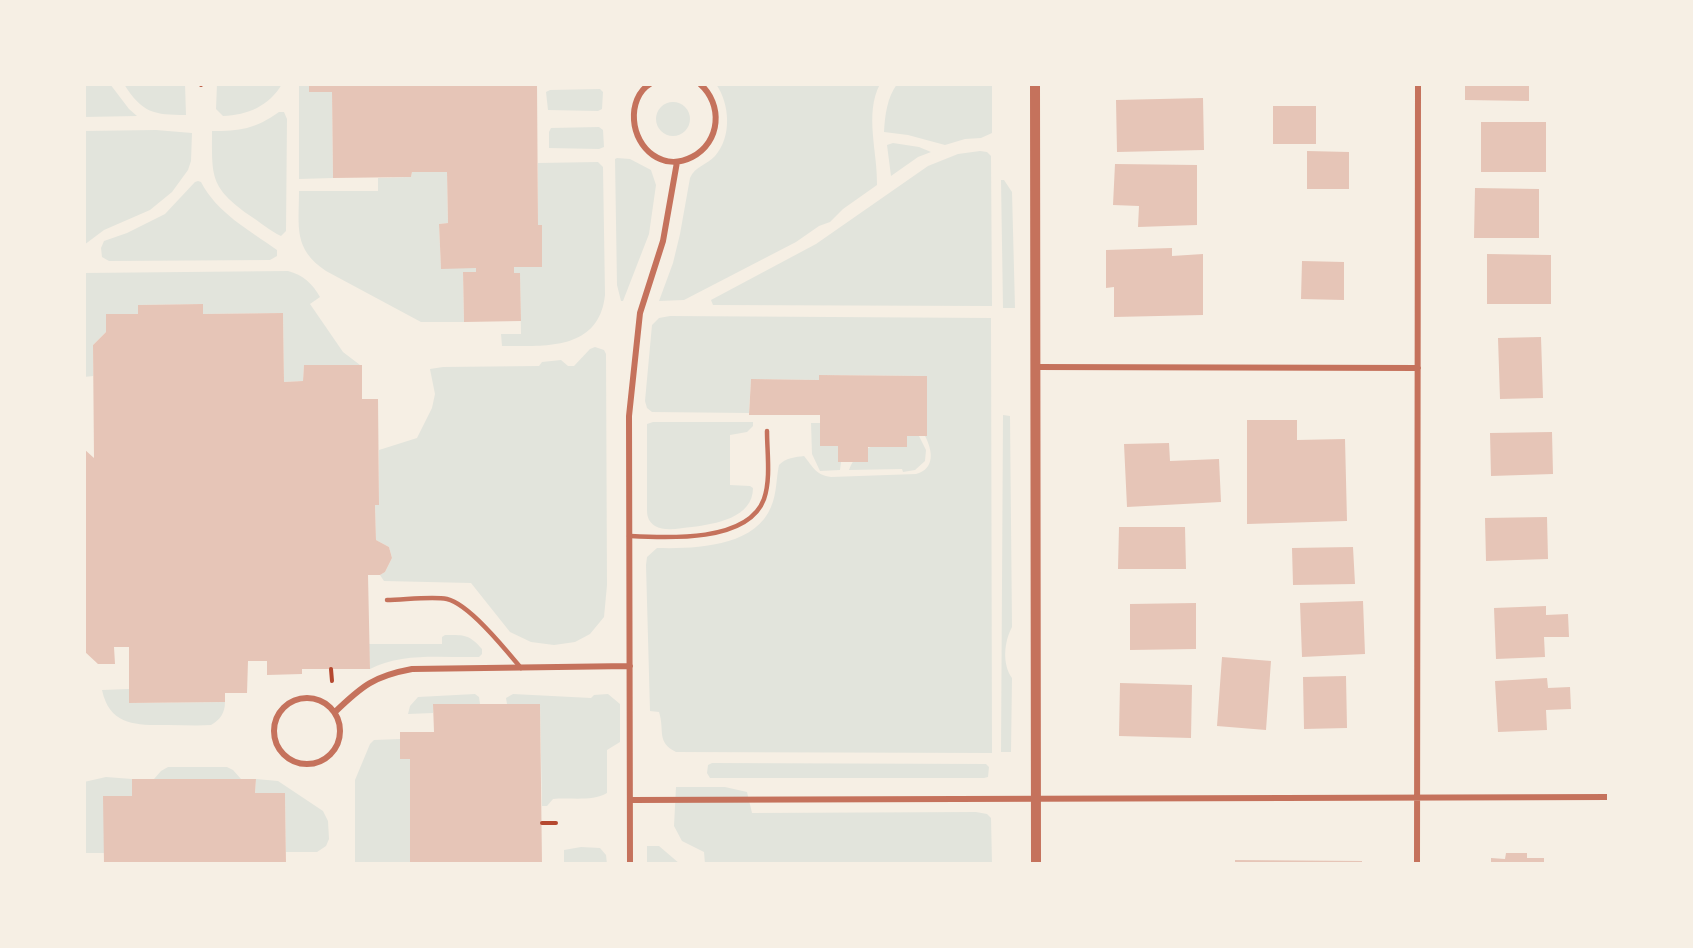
<!DOCTYPE html>
<style>
body{margin:0}
#map{position:relative;width:1693px;height:948px;overflow:hidden;background:#f6efe4;font-family:"DejaVu Sans",sans-serif}
canvas{display:block}
.frame{position:absolute;inset:0;border:86px solid #f6efe4;pointer-events:none}
</style>
<div id="map">
<canvas width="1693" height="948"></canvas>
<div class="frame"></div>
</div>
<script>
const ctx = document.querySelector('canvas').getContext('2d');
ctx.lineJoin = 'round';
function fill(path, color) {
  ctx.fillStyle = color;
  ctx.fill(path, 'evenodd');
}
function trace(path, color, width, dash) {
  ctx.strokeStyle = color;
  ctx.lineWidth = width;
  ctx.lineCap = dash ? 'butt' : 'round';
  ctx.setLineDash(dash || []);
  ctx.stroke(path);
}
const green = new Path2D(`
 M84,84h26l19,25 8,7 -53,1z
 M124,84h61l1,31c-32,0 -44,-2 -62,-31z
 M217,84h65c-13,22 -34,31 -59,32l-7,-7z
 M299,84h10v8h23l1,86 -34,1z
 M716,84h164c-16,30 -2,69 -3,101l-34,24 -13,13 -11,4 -23,16 -112,58 -25,1 14,-38 7,-29 10,-56c5,-12 17,-13 25,-22 17,-19 15,-52 1,-72z
 M897,84h95v49l-11,5 -16,1 -20,6 -37,-10 -24,-3c1,-17 3,-34 13,-48z
 M600,89l3,3 -1,17 -4,2 -50,-1 -2,-18 4,-2z
 M656 119a17 17 0 1 1 34 0a17 17 0 1 1-34 0Z
 M279,112h5l3,7 -1,112 -5,5c-11,-5 -21,-14 -32,-21 -39,-28 -37,-38 -37,-84 28,0 43,-2 67,-19z
 M599,127l4,3 1,17 -5,2 -50,-1v-16l2,-4z
 M156,130l36,3 -1,28 -3,9 -16,22 -22,18 -46,20 -20,15v-114z
 M893,143l26,4 12,5 -13,5 -27,19 -4,-31z
 M980,151l7,1 4,4 1,150 -279,-1 -2,-5 105,-56 112,-78 30,-12z
 M617,158l13,1 21,11 5,15 -7,49 -26,67h-2l-4,-16 -2,-126z
 M598,162l5,5 2,128c-6,56 -60,51 -103,51l-1,-12h20l-1,-60 -6,-1v-6h28v-42h-4v-62z
 M412,172h35l1,51 -9,1 2,44h35v4l-13,1 1,49h-43l-95,-51c-33,-22 -27,-44 -27,-80h79v-13l33,-1z
 M1001,180h3l8,12 3,116h-12z
 M198,181l3,1c16,31 48,48 76,68v6l-7,4 -161,1 -7,-4 -1,-9 3,-7 23,-8 38,-19 30,-32z
 M288,271c15,4 24,12 32,26l-10,7 33,48 17,13h-56l-1,16 -19,1 -1,-69 -80,1v-10l-64,1 -1,9h-32v18l-13,13v31l-9,1v-104z
 M670,316l321,2 1,435 -316,-1c-20,-10 -11,-21 -17,-40l-9,-1 -4,-146 1,-8 10,-9c37,1 98,-1 114,-41 6,-14 5,-28 8,-42 6,-7 17,-8 25,-9 9,11 12,19 27,21l85,-3c19,-5 17,-23 9,-38h2v-60l-107,-1 -1,5 -68,-1 -2,34 -97,-1 -5,-4 -2,-7 7,-76 7,-7z
 M595,347l9,3 2,4 1,231 -3,32 -14,17 -15,8 -21,3 -23,-3 -21,-10 -39,-49 -87,-2 -4,-6 5,-3 7,-14 -3,-11 -13,-7 -1,-35 4,-1v-54l38,-12 15,-30 3,-14 -5,-25 13,-2 96,-1 3,-4 19,-2 7,6h6l16,-17z
 M1003,415l7,1 2,211c-8,15 -10,37 0,51l-1,74h-10z
 M653,422h100v4l-6,6 -17,3v50l20,1 3,2c0,30 -38,36 -61,39 -11,1 -27,5 -37,-1 -6,-4 -8,-9 -8,-16v-86z
 M811,423h9v23h18l3,16 -1,8 -20,1 -8,-17z
 M907,436h12l7,14 -1,11 -10,9 -12,2 -1,-3 -53,1c9,-25 35,-28 58,-34z
 M445,635c19,0 24,-1 37,14v5l-3,3c-36,1 -77,-5 -109,12l-1,-25h73v-7z
 M129,689l1,14 95,-1c0,11 -5,18 -14,23 -14,1 -29,0 -43,0 -30,0 -58,2 -66,-35z
 M475,694l4,3 1,7h-46l-1,9 -25,1 2,-8 8,-9z
 M513,694l78,4 3,-3 14,-1 12,10v38l-13,8v43c-16,9 -37,4 -54,6l-6,7h-5l-2,-102h-33l-1,-6z
 M400,739v20h10v105h-55v-84l15,-36 4,-4z
 M712,763l274,1 3,3 -1,10 -4,1h-274l-3,-5 1,-8z
 M168,767h59l6,3 8,9h-87l7,-8z
 M106,777l26,2v17h-28v57h-20v-71z
 M256,779l22,2 45,30 5,10 1,18 -3,7 -9,6h-31l-1,-58 -30,-1z
 M676,787h49l22,5 5,21 224,-1 11,2 4,4 1,46h-287l-1,-12 -22,-11 -8,-15z
 M647,846h12l21,18h-33z
 M581,847l19,1 6,7 1,9h-43v-14z`);
const building = new Path2D(`
 M309,84h228l1,141h4v42h-28v6h6l1,48 -57,1 -1,-50h13v-4l-35,1 -2,-45 9,-1 -1,-51h-35l-1,5 -78,1 -1,-86h-23z
 M1465,84h64v17l-64,-1z
 M1203,98l1,52 -87,2 -1,-52z
 M1273,106h43v38h-43z
 M1481,122h65v50h-65z
 M1307,151l42,1v37h-42z
 M1115,164l82,1v60l-59,2 1,-21 -26,-1z
 M1475,188l64,1v49h-65z
 M1172,248v8l31,-2v61l-89,2v-30l-8,1v-38z
 M1487,254l64,1v49h-64z
 M1302,261l42,1v38l-43,-1z
 M203,304v10l80,-1 1,69 19,-1 1,-16h58v34h16l1,106h-4l1,35 13,7 3,11 -7,14 -5,3h-12l2,94h-68v5l-35,1v-14h-19l-1,32h-22v9l-96,1v-56h-15l1,17h-17l-14,-13v-202l10,9 -1,-113 13,-13v-18h32v-9z
 M1541,337l2,61 -43,1 -2,-61z
 M819,375l108,1v60h-20v11h-39v15h-30v-16h-18v-31h-71l2,-36 68,1z
 M1247,420h50v20l48,-1 2,82 -100,3z
 M1552,432l1,42 -62,2 -1,-43z
 M1169,443l1,18 49,-2 2,43 -94,5 -3,-63z
 M1547,517l1,42 -62,2 -1,-43z
 M1119,527h66l1,42h-68z
 M1353,547l2,37 -62,1 -1,-37z
 M1363,601l2,53 -63,3 -2,-54z
 M1196,603v46l-66,1v-46z
 M1546,606v9l22,-1 1,23h-25l1,20 -49,2 -2,-51z
 M1222,657l49,4 -5,69 -49,-4z
 M1346,676l1,52 -43,1 -1,-52z
 M1547,678l1,10 22,-1 1,22 -25,1 1,20 -49,2 -3,-51z
 M1120,683l72,2 -1,53 -72,-2z
 M433,704h107l2,160h-132v-105h-10v-27h34z
 M132,779h124l-1,14h30l1,71h-182l-1,-68h29z
 M1506,853h21v5h17v6h-53v-6l14,1z
 M1235,860l127,1v3h-127z`);
const path = new Path2D(`
 M201,84v1
 M331,669l1,12
 M542,823h14`);
const service = new Path2D(`
 M629,536c37,2 119,7 135,-37 7,-20 3,-47 3,-68
 M387,600c16,0 45,-4 60,-1 22,5 59,51 74,69`);
const minor = new Path2D(`
 M650,84c-12,7 -17,22 -16,36 2,29 29,52 58,37 29,-15 31,-53 8,-73
 M1036,367l382,1
 M274 731a33 33 0 1 1 66 0a33 33 0 1 1-66 0Z
 M335,712c27,-26 39,-36 77,-43l218,-3
 M631,800l978,-3
 M630,864l-1,-448 11,-103 23,-72 14,-79
 M1417,864l1,-780`);
const tertiary = new Path2D(`
 M1035,84l1,780`);
fill(green, '#e2e4dc');
fill(building, '#e6c5b7');
trace(path, '#b5482f', 4);
trace(service, '#c5725c', 4.5);
trace(minor, '#c5725c', 6);
trace(tertiary, '#c5725c', 10);
</script>
